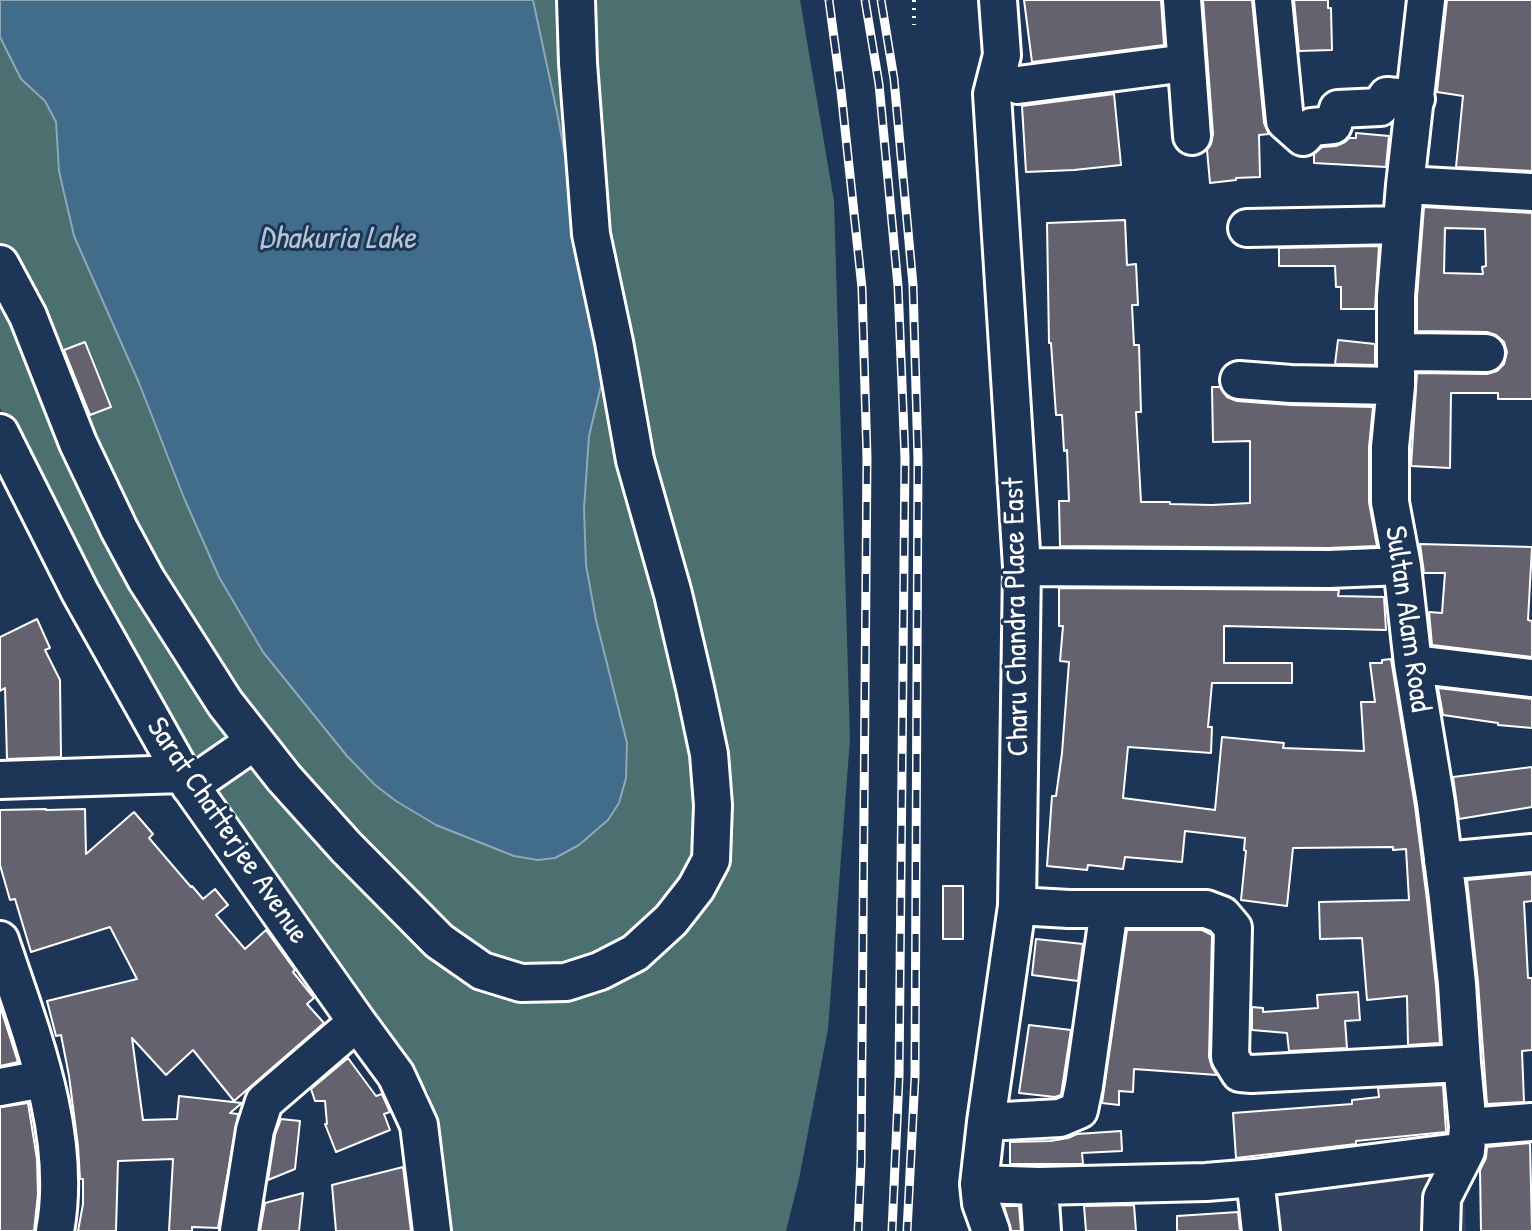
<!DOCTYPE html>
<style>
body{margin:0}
canvas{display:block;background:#1d3557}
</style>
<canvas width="1532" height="1231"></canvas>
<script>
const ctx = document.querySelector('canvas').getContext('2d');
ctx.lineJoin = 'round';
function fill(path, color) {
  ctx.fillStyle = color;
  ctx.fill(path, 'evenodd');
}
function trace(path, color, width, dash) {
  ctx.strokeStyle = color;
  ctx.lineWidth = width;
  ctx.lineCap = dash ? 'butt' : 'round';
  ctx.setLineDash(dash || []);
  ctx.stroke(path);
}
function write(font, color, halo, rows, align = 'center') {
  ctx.font = font + ' "Patrick Hand",sans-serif';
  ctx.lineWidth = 6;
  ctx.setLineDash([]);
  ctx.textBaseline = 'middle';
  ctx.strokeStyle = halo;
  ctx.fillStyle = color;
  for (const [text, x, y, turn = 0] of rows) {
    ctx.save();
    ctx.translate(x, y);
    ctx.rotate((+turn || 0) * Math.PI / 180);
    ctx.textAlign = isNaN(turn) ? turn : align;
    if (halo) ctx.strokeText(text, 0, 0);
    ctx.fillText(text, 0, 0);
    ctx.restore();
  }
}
const built = new Path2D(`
 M1462,1153l4,78h-197l-5,-48z`);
const green = new Path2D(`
 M0,0h800l34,201 16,538 -22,290 -29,150 -13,52h-340l-17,-137 -87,-123 -151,-186 -97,-168 -94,-209z`);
const water = new Path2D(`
 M0,0h533l25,117 37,206 7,59 -13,54 -5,73 2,56 10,55 31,123 -1,35 -7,25 -11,17 -29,25 -24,13 -17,2 -24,-4 -78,-31 -40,-24 -21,-16 -28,-29 -84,-104 -44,-75 -35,-79 -45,-115 -65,-147 -15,-65 -3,-49 -11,-21 -24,-22 -21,-42z`);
const building = new Path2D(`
 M1024,0h137l3,45 -132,17z
 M1203,0h49l12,123 5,11 -10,1 1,42 -24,1v2l-26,3 -3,-33 4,-6 2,-10z
 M1294,0h34v8h3l1,42 -33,1z
 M1447,0h85v171l-76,-4 7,-71 -26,-4z
 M1114,94l7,71 -47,5 -48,2 -4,-66z
 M1356,133l33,3 -3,31 -72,-4v-9l8,-7 14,-1 9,-4 4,-4h7z
 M1424,207l108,6v186h-34v-6h-47l-1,75 -39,-2 6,-93 70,1 10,-3 7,-7 3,-12 -3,-10 -8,-7 -9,-3 -70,-1v-34zM1445,228l40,1 1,37 -4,1 1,7 -39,-1z
 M1125,220l2,45 9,-1 2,41h-6l2,40h5l2,67h-5l5,90h29v2l42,1 38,-2v-62l-37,1 -1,-55h8l7,10 10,4 54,4 82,2 -4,40v55l8,44 -48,2 -269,-2 -1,-45h10l-2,-51 -3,1 -2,-36h-6l-5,-72h-2l-2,-120z
 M1379,246l-4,63h-34v-22h-5l-1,-21h-56v-18z
 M1338,340l37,4v21l-40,-1z
 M85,342l26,65 -21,8 -26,-65z
 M1420,544l112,3 -4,73 4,1v36l-100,-12 -3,-33 13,1 3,-40h-21z
 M1059,588l280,2 -1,6 46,1 2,33 -162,-4v37h68v20h-80l-4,44h4l-1,26 -83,-6 -5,51 92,12 7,-73 62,6 -1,5 81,3 -3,-49h14l-5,-39h12v-3l9,-1 24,147 12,94 9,86 4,57 -32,2 -1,-49 -40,4 -5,-62 -42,1 -1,-37 90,-2 -3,-51 -13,1v-3l-100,1 -6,58 -46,-6 5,-49 -2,-1 1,-12 -60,-7 -3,31 -57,-5 -2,12 -35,-4 -1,5 -40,-4 5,-70h4l6,-43 7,-91 -9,-1 3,-35h-4z
 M37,619l13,29 -5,2 15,30 1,77 -54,2 -2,-71 -5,3v-54z
 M1438,688l94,11v29l-34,-3v-2l-55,-8z
 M1532,767v40l-73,12 -6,-42z
 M46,809v1l39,-1 1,45 48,-42 19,22 -4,4 42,49 1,-1 11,13 12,-10 13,16 -12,10 29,34 21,-19 29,40 -2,2 21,26 -7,6 17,19 -90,78 -41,-51 -27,25 -34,-37 11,82 34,-1 2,-23 63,7 -12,10 8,1v2l-20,112 -26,-1v4h-23l4,-72 -55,2 -2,70h-38l5,-27v-25h-3l-2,-33 -9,-70 -8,-41 -5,1 -9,-35 90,-22 -27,-52 -79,25 -16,-53 -5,1 -10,-35v-55z
 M1532,874v27l-8,1 4,76h4v72l-10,1 2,51 -37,2 -9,-122 -11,-102z
 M943,886h20v53h-20z
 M1127,930h75l10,5 -3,122 3,10 5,8 -83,-6 -1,23 -14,-1v14l-17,-2z
 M1036,939l47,5 -5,37 -46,-6z
 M1358,992l2,28 -15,1 2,27 -58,3 -2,-18 -35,-3v-23l11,1v4l55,-4 -1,-13z
 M0,1006l18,56 -18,4z
 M1029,1025l42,5 -10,65 -6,2 -36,-4z
 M348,1058l28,38 6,-2 8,18 -6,2 6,16 -54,22 -11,-28h2l-2,-23h-10l-4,-12z
 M1443,1085l3,47 -90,9v3l-120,14 -3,-45 119,-9v-4l27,-3 -1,-9z
 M28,1103l9,56 1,35 -4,37h-34v-124z
 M281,1119l19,2 -5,48 -27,11 7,-45z
 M1121,1131l1,20 -40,2 1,11h-73v-22l40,-1 18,-3 9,-4z
 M1530,1143l2,88h-51l-1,-61 6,-12 1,-11z
 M403,1167l8,64h-75l-4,-46z
 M303,1193l-4,38h-39l5,-28z
 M1134,1205l2,26h-50l-2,-25z
 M1004,1206h15l2,25h-10z
 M1238,1212l2,19h-63v-15z`);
const path = new Path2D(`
 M914,0v25`);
const minor = new Path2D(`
 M1182,0l10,136
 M1273,0l12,121 18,16 9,-10 21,-2 5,-16 42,-2 7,-11 29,3
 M1426,0l-21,185 -9,111v90l-6,61v55l12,64 11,98 23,139 12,95 9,86 5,79 6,64 -2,24 -24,47 -1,33
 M1018,85l168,-22
 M1405,185l127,7
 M1247,228l154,-3
 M0,264l28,52 50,127 41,86 27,50 79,124 59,75 62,69 93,94 43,30 39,12 45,-1 34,-11 35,-18 36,-33 25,-32 15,-28 2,-55 -4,-51 -14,-66 -22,-94 -38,-134 -21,-118 -23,-108 -13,-171 -2,-63
 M1397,349l9,3 80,1
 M1239,380l52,4 105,2
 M0,433l80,159 102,182 175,248 39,53 23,50 13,106
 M1022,567l307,2 73,-3
 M1413,664l119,14
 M0,780l182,-6
 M190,786l65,-45
 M1443,861l89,-8
 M1017,906l52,3h137l16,6 11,13 -3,129 10,16 12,1 210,-11
 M0,940c30,90 73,195 55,291
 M0,1087l43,-8
 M986,1122l74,-4 19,-8 5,-24 25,-177
 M1468,1127l64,-5
 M1255,1178l6,53
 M979,1184l60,2 167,-4 49,-4 211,-27
 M1039,1186l3,45
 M239,1231l16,-101 9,-28 93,-80
 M991,1231l-10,-28 -2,-19 7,-62 31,-216 5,-339 -30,-473 10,-39 -4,-55`);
const rail = new Path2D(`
 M829,0l12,91 21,197 5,170 -6,703 -3,70
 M865,0l14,84 19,202 7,172 -6,619 -7,154
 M881,0l13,79 19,206 5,174 -3,618 -8,154`);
const streetNames = [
 ["Charu Chandra Place East",1017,617,-91],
 ["Sultan Alam Road",1407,619,82],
 ["Sarat Chatterjee Avenue",227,831,56]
];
const waterNames = [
 ["Dhakuria Lake",337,239]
];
fill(built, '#33425e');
fill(green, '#4c6f70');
fill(water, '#426d8a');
trace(water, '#8ea7b9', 2);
fill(building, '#65626f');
trace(building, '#fff', 2);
trace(minor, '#fff', 42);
trace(path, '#fff', 4, [2, 6]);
trace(minor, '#1d3557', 36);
trace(rail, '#fff', 9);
trace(rail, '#1d3557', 6, [18]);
write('30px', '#fff', '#1d3557', streetNames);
write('italic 32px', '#b3c5d0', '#1d3557', waterNames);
</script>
